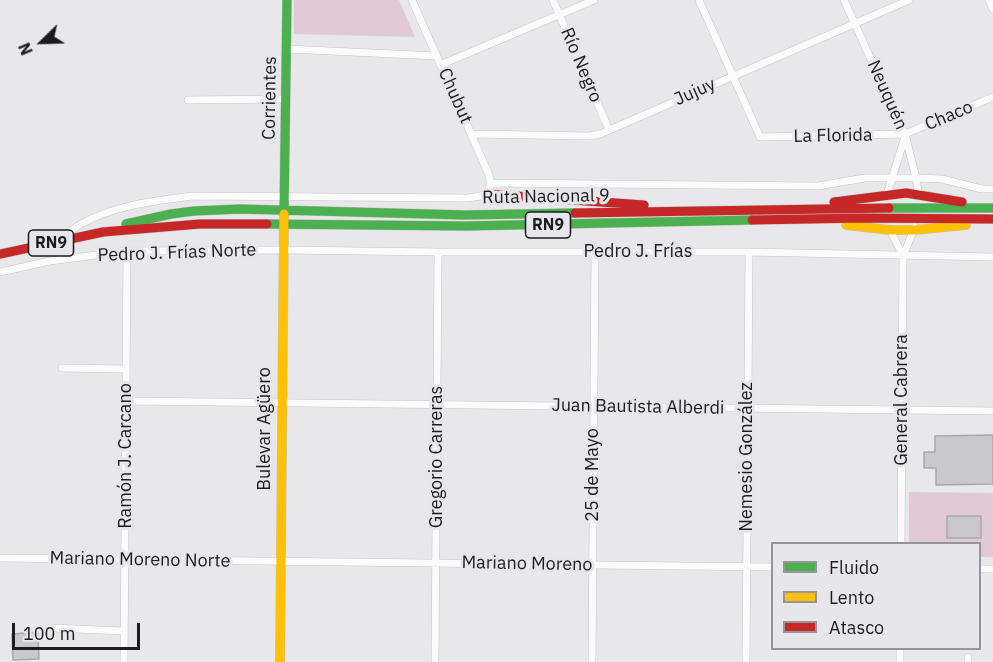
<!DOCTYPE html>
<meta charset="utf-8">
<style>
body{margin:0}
#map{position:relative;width:993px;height:662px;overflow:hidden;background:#e8e7ea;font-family:"IBM Plex Sans",sans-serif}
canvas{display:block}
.legend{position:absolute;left:771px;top:542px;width:210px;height:108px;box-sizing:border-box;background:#e7e6eb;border:2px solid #969599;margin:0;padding:8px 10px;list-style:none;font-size:18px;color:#1c1b1d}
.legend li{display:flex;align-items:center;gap:12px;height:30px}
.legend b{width:30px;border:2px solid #969599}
.north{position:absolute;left:12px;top:12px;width:60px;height:60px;-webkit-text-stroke:4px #e7e6eb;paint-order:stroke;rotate:247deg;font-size:16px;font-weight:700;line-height:24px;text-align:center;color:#1c1b1d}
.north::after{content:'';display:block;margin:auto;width:21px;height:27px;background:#1c1b1d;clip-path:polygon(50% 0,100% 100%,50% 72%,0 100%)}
.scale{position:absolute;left:12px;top:623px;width:128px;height:27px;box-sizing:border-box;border:3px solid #1c1b1d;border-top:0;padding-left:8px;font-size:18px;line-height:21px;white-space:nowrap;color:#1c1b1d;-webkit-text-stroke:4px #e7e6eb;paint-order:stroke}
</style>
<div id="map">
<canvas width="993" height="662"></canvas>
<ul class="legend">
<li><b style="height:8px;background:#4caf50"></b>Fluido</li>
<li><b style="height:8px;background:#ffc107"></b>Lento</li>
<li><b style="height:8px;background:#c62828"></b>Atasco</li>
</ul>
<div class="north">N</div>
<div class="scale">100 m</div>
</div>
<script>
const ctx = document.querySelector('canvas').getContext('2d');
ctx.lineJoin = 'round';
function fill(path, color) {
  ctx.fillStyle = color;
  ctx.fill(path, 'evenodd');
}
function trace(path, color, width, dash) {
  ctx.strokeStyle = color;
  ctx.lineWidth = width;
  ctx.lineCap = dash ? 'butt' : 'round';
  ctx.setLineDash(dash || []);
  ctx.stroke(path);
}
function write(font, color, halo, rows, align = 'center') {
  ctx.font = font + ' "IBM Plex Sans",sans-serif';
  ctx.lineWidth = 6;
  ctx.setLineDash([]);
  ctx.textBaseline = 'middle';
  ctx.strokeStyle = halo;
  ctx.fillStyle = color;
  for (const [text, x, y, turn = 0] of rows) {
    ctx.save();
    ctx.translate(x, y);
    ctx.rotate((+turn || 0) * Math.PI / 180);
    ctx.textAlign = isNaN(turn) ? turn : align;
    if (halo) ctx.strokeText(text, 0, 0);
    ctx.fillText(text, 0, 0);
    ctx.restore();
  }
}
const green = new Path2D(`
 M294,0h105l16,37 -121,-3z
 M909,492l84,1v64h-13v-13h-71z`);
const building = new Path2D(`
 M993,435v49l-57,1v-17h-12v-16h11v-16z
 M947,516h34v22h-34z
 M38,632l1,27 -26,1 -1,-26z`);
const street = new Path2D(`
 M553,0l56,130
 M699,0l61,137 145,-3 88,-37
 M844,0l61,134 11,44 3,18
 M989,0l4,9
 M287,49l150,7
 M440,65l154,-65
 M188,100l97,-1
 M472,134l118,2 10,-2 309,-134
 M491,183l327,3 47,-8h51l26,1 40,10h11
 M887,194l18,-57
 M890,230l13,26
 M62,238c6,-5 12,-10 19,-14 34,-19 73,-23 111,-28l275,2c18,-2 26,-3 22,-23l-77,-175
 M0,272l50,-11 77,-10 156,-1 155,2h311l244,5
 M62,368l64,1
 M126,401l867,10
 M901,544l2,-288 12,-29
 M0,558l772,9
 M980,569h13
 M52,628l72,3
 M124,662l3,-411
 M435,662l3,-410
 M592,662l3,-410
 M746,662l3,-410
 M900,662v-14
 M968,662v-5`);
const fast = new Path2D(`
 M889,208h104
 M284,214l3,-214
 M126,224l45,-10 23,-3 46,-2 225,6 110,-2
 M267,224l199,2 286,-6`);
const slow = new Path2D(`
 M846,225l44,5h24l52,-5
 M280,662l4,-448`);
const jam = new Path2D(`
 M487,194l157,11
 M834,202l72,-9 56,9
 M575,213l314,-5
 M752,220l110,-2 131,1
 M0,254l103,-22 97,-8h67`);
const shields = [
 [548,225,45],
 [51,243,45]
];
const shieldNames = [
 ["RN9",548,225],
 ["RN9",51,243]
];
const streetNames = [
 ["Río Negro",581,65,67],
 ["Jujuy",695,92,-24],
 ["Neuquén",887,95,66],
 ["Chubut",455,96,66],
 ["Corrientes",270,98,-89],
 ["Chaco",949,116,-23],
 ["La Florida",833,136,-1],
 ["Ruta Nacional 9",546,197,-1],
 ["Pedro J. Frías",638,252],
 ["Pedro J. Frías Norte",177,253,-2],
 ["General Cabrera",902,400,-90],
 ["Juan Bautista Alberdi",638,407,1],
 ["Bulevar Agüero",265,429,-90],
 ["Ramón J. Carcano",126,456,-90],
 ["Gregorio Carreras",437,457,-90],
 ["Nemesio González",747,457,-90],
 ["25 de Mayo",593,475,-90],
 ["Mariano Moreno Norte",140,560,1],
 ["Mariano Moreno",527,564,1]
];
fill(green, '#e1cad5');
fill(building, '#c9c8ca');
trace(building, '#a8a7a9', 1.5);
trace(street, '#c5c4c7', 8);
trace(fast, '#c5c4c7', 10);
trace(slow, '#c5c4c7', 10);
trace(jam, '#c5c4c7', 10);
trace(street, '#fcfbfc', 7);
trace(fast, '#4caf50', 9);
trace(slow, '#ffc107', 9);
trace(jam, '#c62828', 9);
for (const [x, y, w] of shields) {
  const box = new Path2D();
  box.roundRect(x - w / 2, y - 13, w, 26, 4.5);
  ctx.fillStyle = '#e7e6eb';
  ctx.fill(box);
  trace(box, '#1c1b1d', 1.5);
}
write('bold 16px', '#1c1b1d', null, shieldNames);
write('18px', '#1c1b1d', '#e7e6eb', streetNames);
</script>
